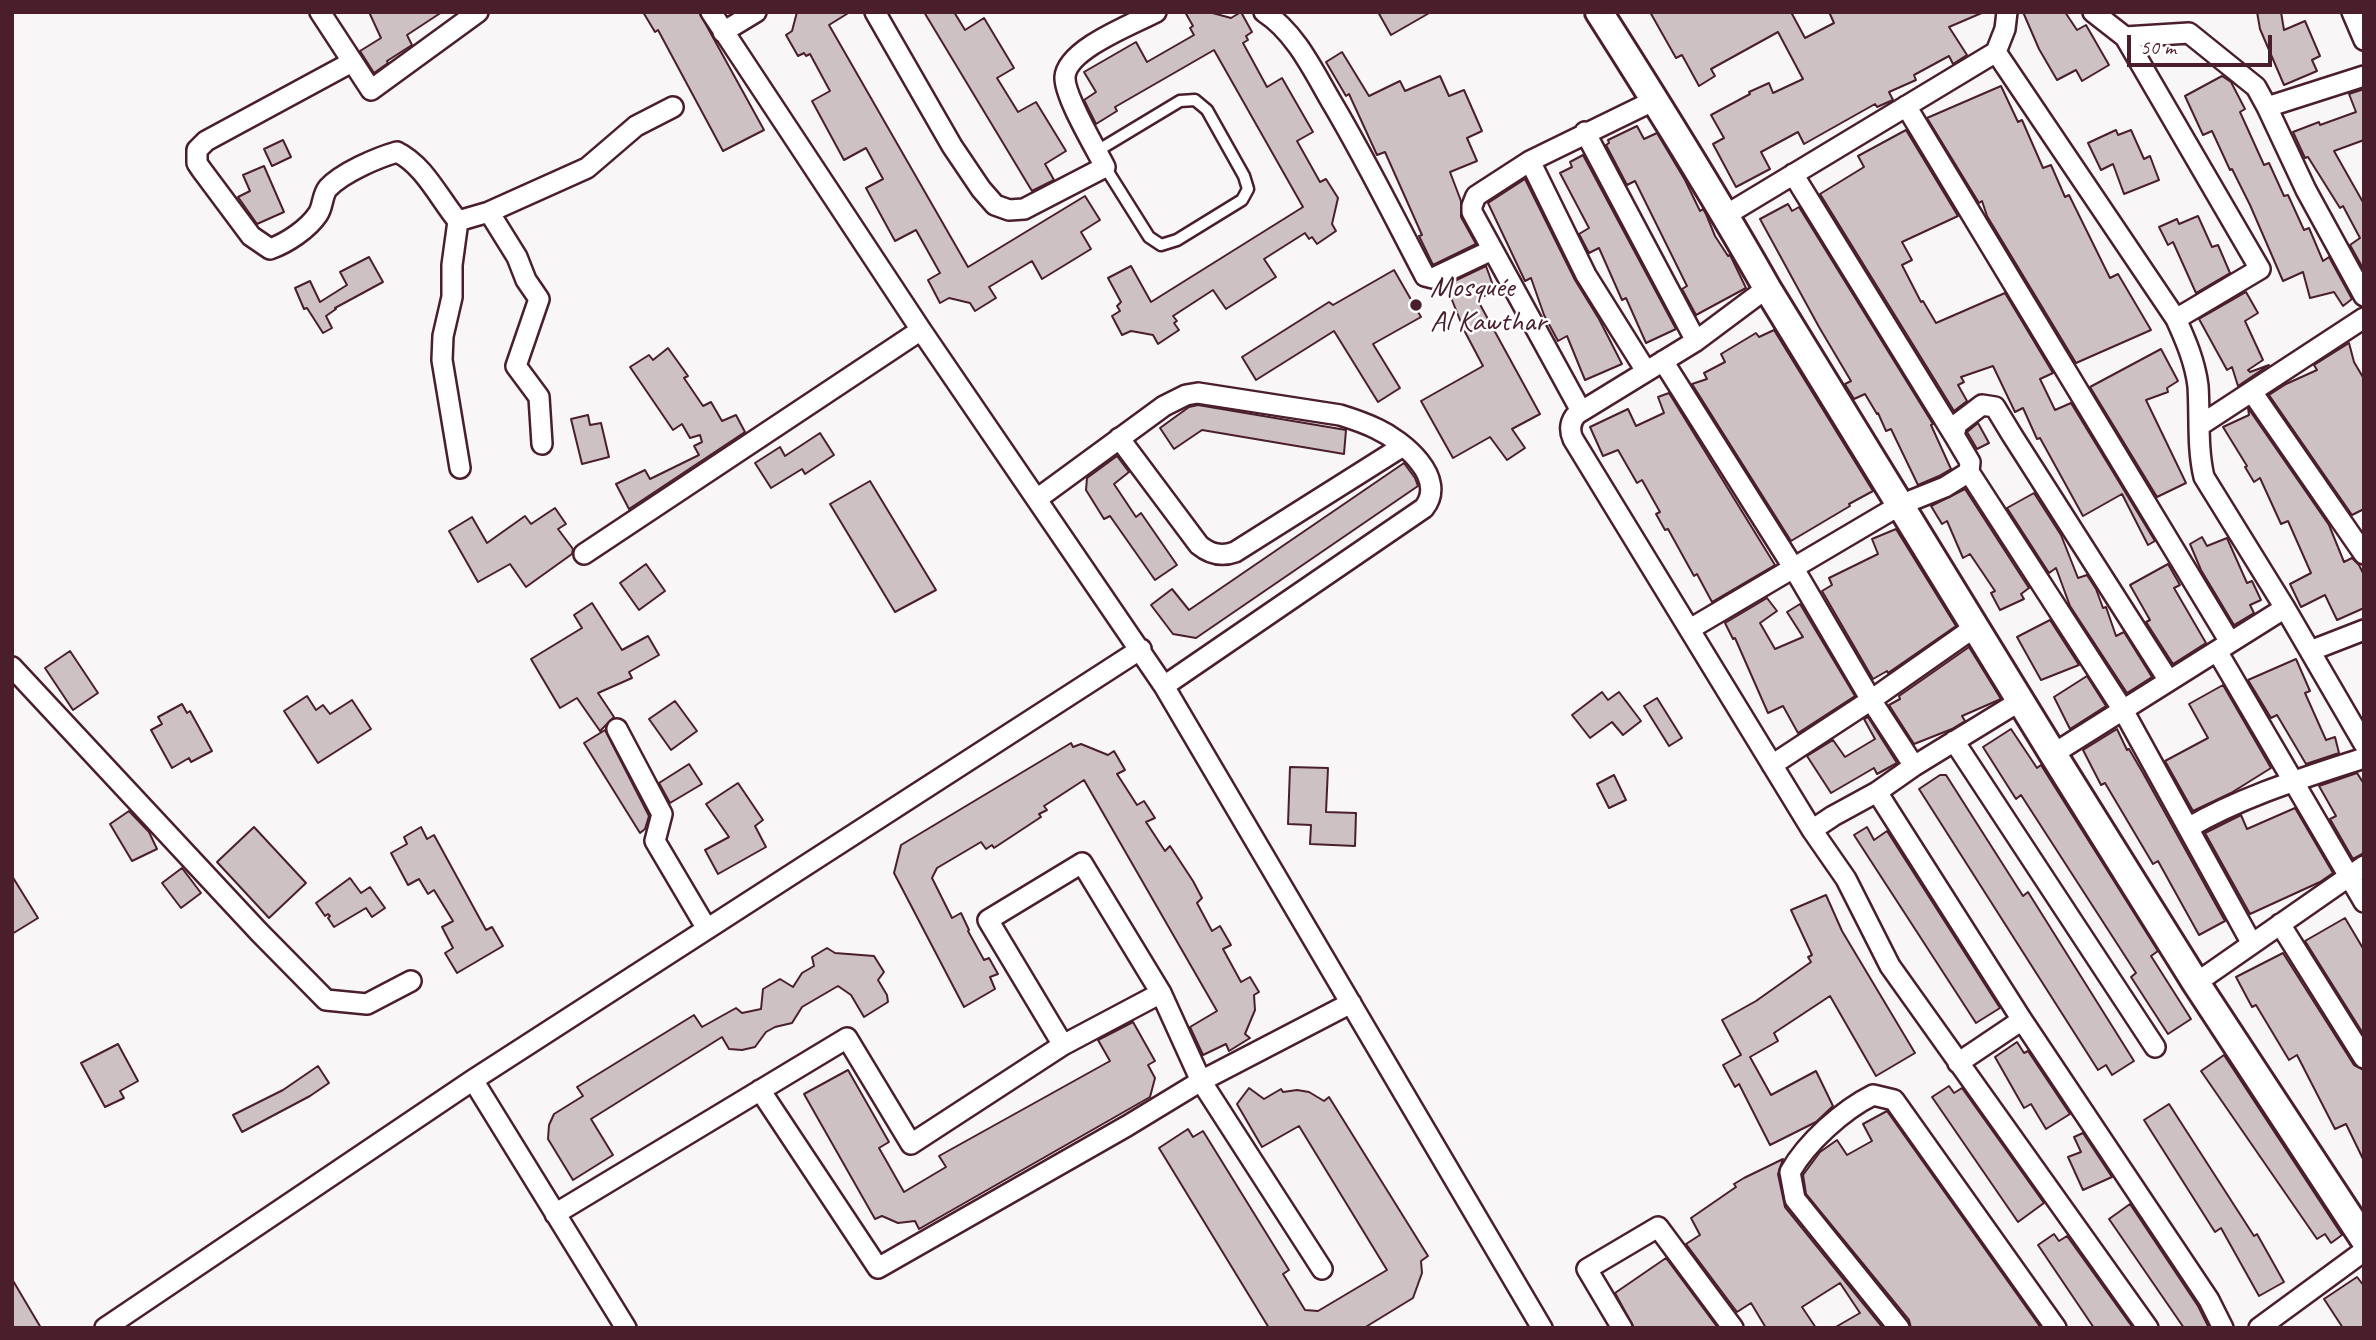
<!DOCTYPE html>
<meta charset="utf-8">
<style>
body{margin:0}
#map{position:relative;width:2376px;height:1340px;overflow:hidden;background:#f8f6f7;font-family:Caveat,sans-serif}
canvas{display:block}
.frame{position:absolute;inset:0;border:14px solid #4a1f2b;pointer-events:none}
.scale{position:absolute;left:2127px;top:35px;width:145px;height:32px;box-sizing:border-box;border:4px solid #4a1f2b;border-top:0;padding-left:9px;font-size:21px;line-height:24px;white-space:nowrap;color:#4a1f2b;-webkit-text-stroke:5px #fff;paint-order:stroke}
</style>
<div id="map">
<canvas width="2376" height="1340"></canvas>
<div class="frame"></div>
<div class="scale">50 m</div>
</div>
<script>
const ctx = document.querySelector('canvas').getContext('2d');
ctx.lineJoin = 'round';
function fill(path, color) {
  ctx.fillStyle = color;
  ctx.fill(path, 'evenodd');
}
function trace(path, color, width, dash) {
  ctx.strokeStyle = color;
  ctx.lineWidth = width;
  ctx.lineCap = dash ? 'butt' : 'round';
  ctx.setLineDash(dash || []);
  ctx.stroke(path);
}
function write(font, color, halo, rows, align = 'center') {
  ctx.font = font + ' Caveat,sans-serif';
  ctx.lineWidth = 5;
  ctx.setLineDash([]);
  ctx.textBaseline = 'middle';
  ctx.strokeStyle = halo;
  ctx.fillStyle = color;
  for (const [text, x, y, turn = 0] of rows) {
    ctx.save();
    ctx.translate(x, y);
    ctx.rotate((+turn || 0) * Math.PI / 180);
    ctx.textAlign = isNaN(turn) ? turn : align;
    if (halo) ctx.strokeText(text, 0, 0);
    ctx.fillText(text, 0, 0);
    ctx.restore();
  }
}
const building = new Path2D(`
 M369,12h73l-35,23 5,10 -25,16 1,2 -14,10 -14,-22 21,-13z
 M643,12h56l65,118 -41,21 -65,-121 -3,2z
 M797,12h53l-21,13 139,242 117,-71 15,24 -19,12 10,17 -49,30 -10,-18 -43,26 7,11 -21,13 -5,-8 -21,-5 -9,5 -12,-23 12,-7 -24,-43 -21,11 -29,-53 17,-9 -17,-31 -22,12 -32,-59 18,-10 -20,-37 -4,2 -2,-3 -6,3 -12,-21 6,-4z
 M924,12h30l11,18 19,-12 30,50 -17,10 21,34 18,-10 30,49 -21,13 9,16 -22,11z
 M1185,12h24l22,6 10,-6 11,20 -6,4 2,4 -5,3 24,44 15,-9 31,54 -16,9 23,41 6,-3 12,19 -6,26 4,7 -19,13 -5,-7 -3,2 -4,-6 -41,26 12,18 -50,32 -13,-19 -40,26 4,5 -3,2 5,7 -21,14 -5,-9 -22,-4 -9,4 -10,-19 8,-5 -3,-5 4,-4 -13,-24 23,-12 20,36 152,-95 -89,-157 -99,57 2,4 -21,13 -12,-24 12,-8 -12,-20 52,-30 11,20 47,-27 -4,-7 3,-2z
 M1378,12h53l-40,23z
 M1650,12h141l14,26 29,-15 -5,-11h155l-35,15 18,28 -14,9 -4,-8 -35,19 2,5 -27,12 4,8 -16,7 -2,-3 -71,40 -6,-12 -37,20 9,17 -34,18 -23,-43 11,-6 -13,-23 39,-21 -1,-2 20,-9 4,10 30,-14 -25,-47 -67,37 4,7 -16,10 -17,-31 -6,3z
 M2023,12h42l12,18 9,-5 23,40 -27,16 -6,-11 -19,10 -18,-31z
 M2257,12h24l3,18 21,-9 15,35 -8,4 5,11 -33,14 -24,-56z
 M1342,52l27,44 31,-15 5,10 35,-15 9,20 15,-6 18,41 -15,7 10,23 -27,11 11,29v16l15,27 -43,21 -14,-29 3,-1 -37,-83 -8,3 -28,-61 -3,2 -20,-34z
 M2222,76l9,6 14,27 -5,3 24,53 5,-2 15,33 4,-1 16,35 5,-2 14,33 6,-4 23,42 -9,7 -9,-14 -24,6 -7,-26 -20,9 -33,-76 -18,-36 -2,1 -18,-39 -9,4 -18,-39z
 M2001,86l17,36 4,-2 21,48 8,-3 14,32 4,-2 41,83 8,-4 33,56 -75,33 -89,-147 -5,-15 -3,2 -52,-85z
 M2364,89v51l-30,11 30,53v66l-14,-25 10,-7 -17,-32 -3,2 -32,-51 -3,1 -12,-26 26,-10 1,3 36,-13 -7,-18z
 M1637,126l7,13 13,-6 28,47 15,31 3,-2 3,5 9,22 13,20 2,-1 3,6 13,27 -50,27 -14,-26 5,-3 -52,-105 -8,4 -21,-40 3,-2 -1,-3z
 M1906,130l52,86 -56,26 10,18 -10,5 19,37 2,-1 13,22 69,-30 48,80 -13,6 15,31 16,-7 84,138 -7,4 -26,-51 -39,22 -43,-78 -3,1 -14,-31 -8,4 -22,-46 -32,11 3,5 -6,3 9,16 -13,10 -134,-217 44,-27 -6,-11z
 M2116,130l2,5 13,-5 13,29 6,-3 9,24 -35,14 -11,-30 -12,6 -13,-27z
 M283,140l8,17 -19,9 -8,-17z
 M1583,155l93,174 -30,14 -20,-45 -4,2 -23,-52 -10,5 -10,-19 10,-6 -29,-55 12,-6 -2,-5z
 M264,166l20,46 -27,12 -19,-27 12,-6 -7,-16z
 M1525,179l50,101 24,39 23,45 -37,16 -18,-44 -9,5 -14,-26 -13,-37 -6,3 -37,-78z
 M1788,204l4,7 7,-4 134,217 -2,1 20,44 -12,7 -21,9 -27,-56 -5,2 -8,-18 -1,1 -12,-20 -11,5 -8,-13 -1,-2 6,-3 -32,-54 -59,-108z
 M2198,216l14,31 6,-2 12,28 -34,20 -23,-51 -5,3 -9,-18 18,-8 2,5z
 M369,257l14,25 -48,26 1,1 -10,7 6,12 -9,5 -16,-25 -3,1 -9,-21 15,-7 10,21 27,-17 -7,-13z
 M1486,266l9,25 -18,8 63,115 -28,15 13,19 -18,12 -17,-23 -37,21 -32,-57 62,-35 -19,-36 -18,-45z
 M1394,270l27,47 -48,27 27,44 -22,14 -44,-71 -78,49 -14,-23 87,-55 4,3z
 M2246,292l12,21 -13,8 18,39 -15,10 2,2 19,-7 -31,21 -6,-19 -5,3 -28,-51z
 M1774,330l99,161 -24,13 1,2 -59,35 -99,-157 15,-5 -3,-6 21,-11 -4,-8 35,-21 3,4z
 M2349,343l5,19 10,17v130l-12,6 -83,-120 17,-11 31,-14 -3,-5z
 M668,348l20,28 -4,2 19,28 8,-4 11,19 14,-6 9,17 -116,77 -13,-25 29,-14 5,9 49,-24 -5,-9 8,-4 -2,-7 -10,3 -8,-14 -9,6 -43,-63 19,-12 4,5z
 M2161,349l17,32 -11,7 1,4 -22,8 40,83 -29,14 -67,-110z
 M1669,393l106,172 -63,37 -15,-28 -3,2 -26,-47 -3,1 -9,-16 4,-2 -18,-32 -5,3 -19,-33 -15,6 -13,-29 38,-18 8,17 28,-13 -6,-16z
 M1198,405l148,25 -2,24 -142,-24 -28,19 -14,-21 29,-21z
 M2248,408l81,117 15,37 8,-4 7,7 5,10v33l-27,12 -12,-25 -24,12 -11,-23 21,-11 -23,-52 -7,3 -21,-46 -6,4 -9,-15 2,-1 -24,-39 26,-12z
 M588,415l2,10 11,-2 8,34 -27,7 -11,-45z
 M1978,423l11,20 -12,6 -10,-17z
 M820,433l14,22 -29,19 -3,-5 -31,19 -16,-25 25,-16 5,9z
 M1117,456l12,16 -15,12 22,33 5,-4 36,52 -22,15 -45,-64 -6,3 -18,-29 1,-12z
 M1404,463l11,15 3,8 -222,152 -23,-4 -22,-29 21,-16 17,21z
 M870,481l66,109 -41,22 -65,-108z
 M1965,489l64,99 -8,6 3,5 -24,11 -9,-17 4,-2 -25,-37 -7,4 -16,-37 -5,3 -11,-18z
 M2034,493l27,42 17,43 9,-3 9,14 7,19 3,-1 10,29 8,-4 28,45 -25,16 -57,-87 -14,-38 -7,5 -42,-65z
 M555,508l11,16 -8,5 15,20 -1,5 -46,33 -16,-23 -32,18 -29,-51 23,-14 15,26 38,-27 6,8z
 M1896,529l60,97 -68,47 -1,-2 -14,8 -51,-88 10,-6 -3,-7 49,-24 -6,-15z
 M2202,537l5,9 20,-8 20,45 5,-2 9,19 -11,5 4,8 -20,12 -33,-55 -11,-26z
 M646,564l19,27 -26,19 -19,-27z
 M2168,564l12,21 -6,3 32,55 -33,21 -27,-42 4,-2 -20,-35z
 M1767,598l10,13 -17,12 15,26 28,-12 -16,-25 13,-8 55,92 -57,37 -15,-27 -15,7 -33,-75 -2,1 -8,-16z
 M592,603l30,47 26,-14 11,19 -30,17 3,6 -34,15 16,24 -14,14 -23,-33 -17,10 -29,-49 51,-31 -8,-13z
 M2050,620l29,45 -38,15 -24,-43z
 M1969,647l32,52 -39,17 3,5 -13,8 -38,15 -25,-39 11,-6 -1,-3z
 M70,651l28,42 -25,17 -28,-42z
 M2296,659l14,32 -5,2 21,47 9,-3 4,16 -33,11 -29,-49 -6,3 -23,-38z
 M2087,676l19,30 -36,23 -16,-32z
 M2223,685l48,83 -40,25 -38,18 -28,-50 43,-23 -19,-34z
 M1602,692l6,8 11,-8 22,29 -18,14 -11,-13 -22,16 -18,-23z
 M307,696l9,14 7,-5 7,9 22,-14 19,29 -53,34 -34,-52z
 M1657,698l25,40 -13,8 -25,-40z
 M675,701l22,30 -26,19 -22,-31z
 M182,704l5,9 3,-2 22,40 -21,11 -2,-4 -17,10 -21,-38 11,-6 -4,-7z
 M1868,717l29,46 -20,11 -3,-6 -43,25 -24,-37 26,-16 12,17 30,-18 -11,-20z
 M2011,729l26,39 4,-3 117,186 -7,5 40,63 -23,15 -37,-57 5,-4 -115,-178 -5,4 -33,-52z
 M2117,729l10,21 2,-1 14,24 82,148 -26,14 -41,-74 -5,3 -48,-81 -4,2 -18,-35z
 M605,730l44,86 -4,13 -5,4 -56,-90z
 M1071,743l2,4 8,-3 27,11 6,-4 11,19 -8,4 20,31 7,-4 11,17 -9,4 19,29 5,-5 23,35 9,17 -5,5 15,28 8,-5 11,19 -8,4 18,33 9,-5 9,15 -5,3 1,15 -10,24 5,4 -21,13 -3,-7 -23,11 -13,-28 27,-16 -133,-231 -40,26 3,4 -8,4 2,3 -47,31 -2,-3 -6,4 -5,-7 -44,26 -5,10 20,40 9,-5 8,17 -1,1 16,29 5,-2 9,16 -8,3 5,12 -31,18 -70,-134 7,-28z
 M689,764l13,20 -32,19 -11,-20z
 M1290,767l38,1 -2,44 30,1 -1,33 -45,-2 1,-19 -23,-1z
 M2357,773l7,11v69l-11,6 -23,-40 6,-3 -17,-30z
 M1614,775l12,25 -17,8 -12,-24z
 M1940,775h6l77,121 5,-4 106,169 -22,14 -6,-10 -8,5 -179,-281z
 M738,783l25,37 -8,6 11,21 -48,27 -13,-24 24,-13 -23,-33z
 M2295,808l38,65 -13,9 -70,32 -45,-81 36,-18 6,14z
 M129,811l20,21 8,17 -25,12 -22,-37z
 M254,827l52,56 -37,35 -52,-56z
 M421,827l6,12 7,-4 52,95 6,-3 11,19 -46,27 -12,-20 8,-5 -11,-21 11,-6 -19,-31 -6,4 -9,-15 -11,6 -17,-32 16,-9 -3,-7z
 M1867,827l7,13 13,-9 113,177 -24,15 -122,-188z
 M182,868l19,25 -20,15 -19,-25z
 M12,876l26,42 -26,16z
 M350,878l11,15 9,-6 15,21 -13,9 -6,-9 -32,19 -6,-9 2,-2 -2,-2 -3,2 -9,-13z
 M1826,895l16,36 73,122 -39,23 -46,-80 -56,37 4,8 -28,16 21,38 45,-24 17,35 -17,16 -46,23 -31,-61 -4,3 -12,-22 18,-10 -19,-35 34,-19 55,-39 -3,-5 4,-2 -21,-45z
 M2345,918l19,32v85l-59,-94z
 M827,948l8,5 39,3 10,16 -6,8 9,15 1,7 -24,15 -13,-22 -13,-9 -36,21 -10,16 -17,4 -9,5 -11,15 -13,3 -13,-1 -7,-12 -131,82 22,36 -40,25 -25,-41 1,-14 5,-11 29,-18 -6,-9 117,-72 8,12 34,-19 6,5 19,-4 2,-20 17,-10 13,8 9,-14 12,-7 -2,-9z
 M2283,953l71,112 10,5v91l-18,-37 -11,5 -38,-74 -8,5 -33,-55 -4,2 -16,-30z
 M1133,1022l22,39 -7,4 7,13 -5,19 -231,132 -4,-8 -17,2 -16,-7 -7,3 -71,-125 44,-24 41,72 -10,6 25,44 42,-25 -7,-11 171,-95 -12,-21z
 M2017,1042l7,11 4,-2 42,63 -24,15 -15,-25 -7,4 -29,-51z
 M118,1044l20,37 -18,10 4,7 -19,9 -24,-44z
 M2224,1055l118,180 -11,8 -6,-9 -8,5 -116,-168z
 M318,1066l11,17 -19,13 -68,36 -9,-17 50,-25z
 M1949,1086l5,7 8,-5 82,115 -26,19 -86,-125z
 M1249,1088l15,11 17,-10 2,3 14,-2 12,2 15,9 5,-4 99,159 -7,5 1,12 -9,25 -49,30h-95l-110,-180 29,-19 5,8 10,-6 86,139 -6,4 22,36 13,1 69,-41 -88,-144 -37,21 -25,-43z
 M2169,1104l85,132 3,-2 27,48 -25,14 -38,-68 -6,4 -71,-112z
 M1887,1111l154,217h-130l-2,-8 -103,-126 -3,-19 17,-23 17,-12 10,15 25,-14 -9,-17z
 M2083,1133l29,44 -29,13 -15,-33 13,-5 -7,-15z
 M1783,1159l-5,15 7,33 98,121h-49l26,-15 -20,-30 -38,24 14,21h-50l-15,-25 -14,9 -51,-68 14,-9 -9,-17 45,-31 -2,-3 10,-6z
 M2130,1204l68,102 11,22h-25l-75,-109z
 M2054,1234l5,7 8,-5 66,92h-39l-56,-83z
 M1666,1258l52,70h-84l-19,-35z
 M2357,1277l7,9v42h-21l-19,-29z
 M12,1279l29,49h-29z`);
const lane = new Path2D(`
 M1097,151l83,-50 15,-1 12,10 37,66 4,13 -6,11 -65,40 -16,5 -12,-8 -44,-70`);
const street = new Path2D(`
 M320,12l51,78 107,-78
 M711,12l210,318 243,356 378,642
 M875,12l77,134 29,43 14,16 14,5 15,-1 81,-42c-10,-20 -41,-71 -40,-90 2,-28 68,-53 91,-65
 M1264,12c31,20 49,58 67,89 34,57 63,116 94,175l8,2 59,-28
 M2093,12l32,25 135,232 -84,50
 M2352,12l12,28
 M723,32l33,-20
 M2125,37l64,-4 67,54 11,20 39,83 58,106
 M1996,52l180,267c10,22 19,43 22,67 2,30 -1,62 6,91l81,131 79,136
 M352,62l-146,79 -9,9v13l4,6 50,67 19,13c17,-6 38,-20 48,-35 5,-7 4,-19 10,-26 14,-15 48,-30 69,-36 27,13 42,46 61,69l31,-9 98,-44 49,-42 37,-19
 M1906,106l324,536
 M2267,107l97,-31
 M1585,132l111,209
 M1530,161l56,114 60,96
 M1793,174l161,261
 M489,212l28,45 9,23 13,19 -23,67 23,31 3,47
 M1726,215l270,-163 9,-23 2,-17
 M458,221l-6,44v32l-9,39 -1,24 18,108
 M1767,288l-71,53 -119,73c-7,7 -8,16 -4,25l239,391
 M1663,361l130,206 78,133 43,66
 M2252,392l112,162
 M1581,411l-109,-199v-6l4,-10 54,-35 125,-61
 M2199,426l165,-108
 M1119,438l80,107c11,9 22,12 36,7l168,-106
 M1969,472l154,238 129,234
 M1037,499l127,-93 22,-11 12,-2 142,22c13,4 25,8 37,14 26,12 71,49 47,79l-260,178
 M584,554l337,-224
 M1690,629l210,-124 45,-18 24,-15 1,-10 -16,-27 3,-11 25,-19 13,2 17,28 157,246
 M2217,651l147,251
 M2310,651l54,-21
 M12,667l247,265 67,68 41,4 44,-23
 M2020,701l-106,65 -37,26 -44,24 -21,14 34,49 44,87 258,362
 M617,729l45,85 -7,27 52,88
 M1954,741l201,306
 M2053,754l232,-146
 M1772,765l99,-65 104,-73
 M1877,792l145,228 187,280 14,28
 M2188,828c55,-32 115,-50 176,-70
 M2280,924l84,134
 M2196,983l168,-117
 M1161,993l40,88 121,188
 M1958,1063l64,-43
 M473,1080l153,248
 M760,1090l118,178 249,-142 74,-45 150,-78
 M555,1214l292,-176 64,106 152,-99 98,-52 -79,-130 -94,57 75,125
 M105,1328l368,-248 668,-431
 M1622,1328l-35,-59 71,-42 75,101
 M1899,1328l-104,-129 -5,-27c17,-30 53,-62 83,-77l21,5 162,228
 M2259,1328l105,-77`);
const secondary = new Path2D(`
 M1599,12c58,91 115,182 168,276l286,466 143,229 168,256`);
const markers = [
 [1416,305,7,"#4a1f2b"]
];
const poiNames = [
 ["Mosquée",1430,288],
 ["Al Kawthar",1430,322]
];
fill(building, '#cdc1c4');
trace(building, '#4a1f2b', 2);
trace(lane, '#4a1f2b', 15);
trace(street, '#4a1f2b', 24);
trace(secondary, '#4a1f2b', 32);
trace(lane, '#fff', 10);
trace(street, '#fff', 19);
trace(secondary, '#fff', 26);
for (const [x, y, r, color] of markers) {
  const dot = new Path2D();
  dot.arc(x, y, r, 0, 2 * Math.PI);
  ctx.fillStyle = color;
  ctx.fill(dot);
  trace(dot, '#fff', 2.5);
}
write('30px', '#4a1f2b', '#fff', poiNames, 'left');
</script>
